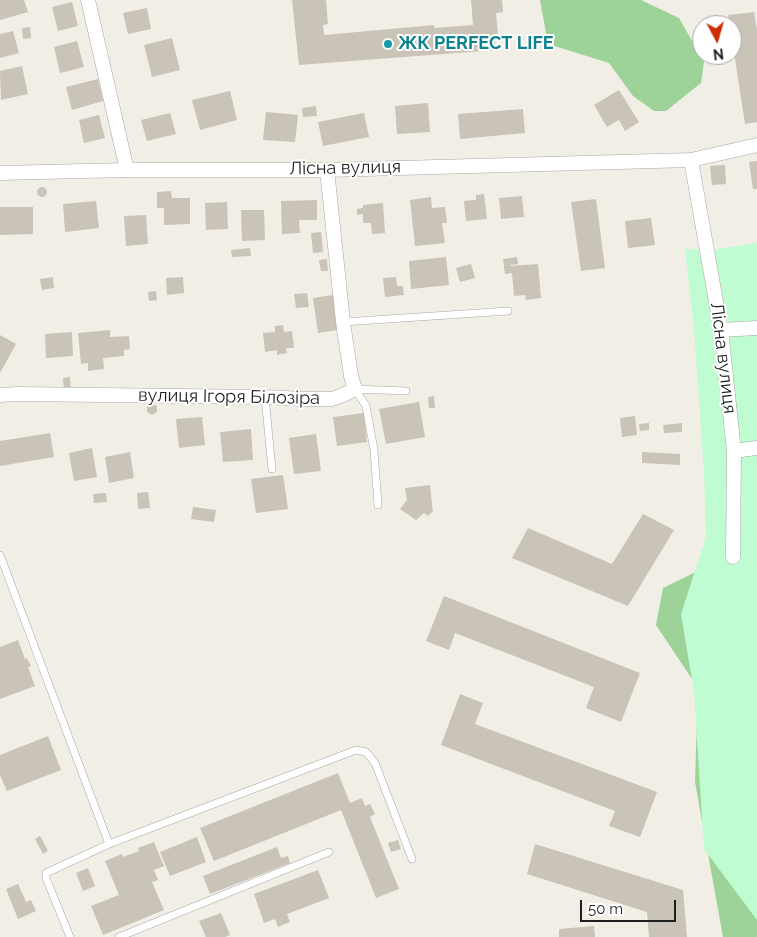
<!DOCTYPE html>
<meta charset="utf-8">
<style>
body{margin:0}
#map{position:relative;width:757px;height:937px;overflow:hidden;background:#f1efe5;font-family:Raleway,sans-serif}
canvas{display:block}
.north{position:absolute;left:692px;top:15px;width:50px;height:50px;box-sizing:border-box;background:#fff;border:1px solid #a5a5a5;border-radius:50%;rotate:174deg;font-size:14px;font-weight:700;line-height:20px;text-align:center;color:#1f1f1f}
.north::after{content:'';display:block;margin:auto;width:18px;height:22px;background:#cf2c00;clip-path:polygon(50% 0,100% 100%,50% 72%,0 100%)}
.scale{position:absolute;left:580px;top:900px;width:96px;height:22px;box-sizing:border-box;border:2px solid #1f1f1f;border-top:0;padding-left:6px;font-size:15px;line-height:18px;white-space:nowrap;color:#1f1f1f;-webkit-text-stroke:4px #fff;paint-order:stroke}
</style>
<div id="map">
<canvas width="757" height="937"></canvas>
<div class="north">N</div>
<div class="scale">50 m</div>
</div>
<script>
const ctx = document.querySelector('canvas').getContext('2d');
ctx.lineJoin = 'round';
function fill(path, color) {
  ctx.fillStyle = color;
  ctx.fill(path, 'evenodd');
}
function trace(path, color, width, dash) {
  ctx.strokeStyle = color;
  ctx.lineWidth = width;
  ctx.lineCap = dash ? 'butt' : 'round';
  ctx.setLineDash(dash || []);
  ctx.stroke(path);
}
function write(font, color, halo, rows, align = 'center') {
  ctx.font = font + ' Raleway,sans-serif';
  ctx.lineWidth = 4;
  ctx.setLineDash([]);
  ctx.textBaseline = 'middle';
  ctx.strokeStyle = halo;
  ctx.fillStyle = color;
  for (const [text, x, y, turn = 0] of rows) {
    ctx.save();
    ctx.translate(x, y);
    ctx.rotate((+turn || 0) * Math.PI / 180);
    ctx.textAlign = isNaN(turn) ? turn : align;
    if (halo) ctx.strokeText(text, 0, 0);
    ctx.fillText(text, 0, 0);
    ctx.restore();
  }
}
const forest = new Path2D(`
 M540,0h101l38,18 25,44 -3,21 -35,28h-12l-21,-15 -24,-33 -61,-19z
 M757,556v381h-34l-28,-155 3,-94 -42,-63 7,-37 53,-26z`);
const park = new Path2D(`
 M757,243v677l-53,-71 -10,-157 -13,-78 25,-77 -2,-64 -10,-143 -9,-81 28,1z`);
const building = new Path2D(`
 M0,0h24l4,12 -28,8z
 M292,0h34l2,24 -5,1 1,10 110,-10v3l39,-3 -2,-25h31l1,12 -7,1 2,22h-4l2,15 -197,15z
 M72,2l6,24 -20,5 -6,-24z
 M147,8l4,21 -23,5 -5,-21z
 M754,12l3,18v92l-12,2 -12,-78h-1v-21h-2l-2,-10z
 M30,27l1,11 -8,1 -1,-11z
 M13,31l6,22 -19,5v-24z
 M172,38l8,32 -28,7 -8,-32z
 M77,41l7,26 -24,6 -6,-26z
 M22,66l6,28 -27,6 -1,-29z
 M98,79l5,22 -31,9 -6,-23z
 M619,90l20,32 -14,9 -6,-11 -12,7 -13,-22z
 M230,91l7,29 -37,10 -8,-30z
 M428,103l2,29 -33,2 -2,-28z
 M316,106l1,10 -14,1 -1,-9z
 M523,109l2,24 -65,6 -2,-25z
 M266,112l32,3 -3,27 -32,-2z
 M170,113l6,21 -29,7 -6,-21z
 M364,113l5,24 -46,9 -5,-24z
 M99,115l6,23 -21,5 -5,-23z
 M757,161v28h-4l-4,-27z
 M725,165l1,19 -14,1 -2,-19z
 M37 192a5 5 0 1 1 10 0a5 5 0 1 1-10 0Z
 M171,191l1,7h18v26l-26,1v-17h-7v-16z
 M484,194l3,25 -21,2 -2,-20 12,-1v-5z
 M522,196l2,21 -23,2 -2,-21z
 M431,197l1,11 13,-1 2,16h-5l3,20 -30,3 -5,-46z
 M596,199l9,69 -24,3 -10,-69z
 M317,200v20h-18l1,13 -18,1 -1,-33z
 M96,201l3,27 -34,4 -2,-28z
 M227,202l1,27 -22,1 -1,-27z
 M383,203l2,30 -13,1 -1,-11h-8v-9l-6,1v-6l6,-1v-3z
 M0,207h33v27l-33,1z
 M241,210h23l1,30 -23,1z
 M146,215l2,29 -22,2 -2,-30z
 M651,218l4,27 -27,3 -3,-27z
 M321,232l2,20 -10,1 -2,-20z
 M250,248l1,8 -19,1 -1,-7z
 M446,257l3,28 -38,4 -2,-28z
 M517,257l1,7 -8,1v1l28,-2 3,34 -15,2 -1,-5 -11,1 -2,-23 -7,1 -2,-15z
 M327,259l1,12h-7l-2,-11z
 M471,264l4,14 -15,4 -4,-14z
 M53,277l1,11 -12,2 -2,-11z
 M183,277l1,16 -17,2 -1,-17z
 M396,277l1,9h6l1,9 -19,2 -2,-19z
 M156,291l1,9 -8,1 -1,-9z
 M307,293l2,14 -13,1 -2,-14z
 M333,295l5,35 -20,3 -5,-35z
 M283,325l1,7 8,-1 2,17h-8l1,5 -10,2v-5l-12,2 -2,-19 12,-1v-6z
 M110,330v7l19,-1 1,13 -6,1v6l-21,2 1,11 -16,2v-8l-7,1 -3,-31z
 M72,332l1,24 -27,2 -1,-24z
 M0,335l16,9 -16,29z
 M70,377l1,14h-7l-1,-13z
 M434,396l1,12h-6l-1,-11z
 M419,402l6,35 -39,7 -7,-35z
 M152,404l5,2v6l-5,3 -5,-3v-5z
 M364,413l3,29 -30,4 -4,-29z
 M635,416l2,19 -15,2 -2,-19z
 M202,417l3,28 -26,3 -3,-29z
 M649,423v7l-9,1 -1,-7z
 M682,423v9l-18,1 -1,-8z
 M251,429l2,31 -30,2 -3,-30z
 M50,433l4,24 -54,9v-25z
 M316,434l5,37 -27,3 -5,-36z
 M92,448l5,29 -23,4 -5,-28z
 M130,452l4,26 -25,5 -4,-26z
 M642,452l38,2v11l-38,-2z
 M283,475l5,34 -32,4 -5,-34z
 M430,485l3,28 -1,-1 -4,4 -4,-3 -8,7 -16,-11 7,-9 -2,-12z
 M148,492l2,16 -12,1 -1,-16z
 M106,493l1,9 -13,1 -1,-9z
 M193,507l23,3 -2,12 -23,-3z
 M643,514l31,16 -46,76 -116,-48 16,-30 84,36z
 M444,596l196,77 -19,49 -35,-14 8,-21 -139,-54 -6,17 -23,-9z
 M18,640l7,19 2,-1 4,8 -3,1 7,19 -35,13v-52z
 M460,694l23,9 -8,21 182,68 -17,45 -31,-11 6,-15 -174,-66z
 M48,736l13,34 -54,21 -7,-16v-20z
 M338,773l12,30 12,-5 3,8 5,-2 5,10 -5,3 29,72 -23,9 -35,-88 -127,51 -14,-33z
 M40,836l8,15 -5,3 -8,-15z
 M197,837l9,25 -36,14 -10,-24z
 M398,840l3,9 -10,3 -3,-9z
 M154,842l10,24 -10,4 4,10 -6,2 12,28 -61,25 -12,-29 28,-11 -14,-34 17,-7 1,3 16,-6 -1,-3z
 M535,844l148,46 4,47h-38l-2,-25 -120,-38z
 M277,847l4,11 7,-2 2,7 -80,31 -7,-18z
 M88,868l7,18 -12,5 -7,-18z
 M318,870l11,28 -42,16 3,8 -12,5 -3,-8 -11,4 -10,-29z
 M18,884l8,18 5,-2 5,11 -18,8 -12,-30z
 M221,913l9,22 -5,2h-19l-7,-16z
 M594,926l1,11h-36v-8z`);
const service = new Path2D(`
 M343,322l165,-11
 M265,397l7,72
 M378,505l-4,-55 -8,-44 -11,-17 51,2
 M0,555l109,289
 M70,937l-24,-59v-5l63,-29 247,-94 10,2 9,11 37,96
 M119,937l210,-85`);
const minor = new Path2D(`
 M88,0l39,170
 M691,160l30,170 13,121 -1,106
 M0,173l127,-3h200l364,-10 66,-15
 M721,330l36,-2
 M0,395l17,-1 248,3 38,2h29l11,-4 12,-6 -4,-13 -8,-54 -16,-152
 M734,451l23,-3`);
const markers = [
 [388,44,5,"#0f9aa8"]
];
const cultureNames = [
 ["ЖК PERFECT LIFE",398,44]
];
const streetNames = [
 ["Лісна вулиця",345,168,-1],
 ["Лісна вулиця",723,358,83],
 ["вулиця Ігоря Білозіра",229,397,1]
];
fill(forest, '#9dd298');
fill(park, '#c0fcd2');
fill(building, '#c9c3b8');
trace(service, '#a6a6a6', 8);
trace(minor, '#a6a6a6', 15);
trace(service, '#fff', 7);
trace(minor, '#fff', 14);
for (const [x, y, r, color] of markers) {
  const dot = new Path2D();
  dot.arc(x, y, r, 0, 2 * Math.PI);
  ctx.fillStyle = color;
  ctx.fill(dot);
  trace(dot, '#fff', 2);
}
write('bold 18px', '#0d838f', '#fff', cultureNames, 'left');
write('18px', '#1f1f1f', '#fff', streetNames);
</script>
